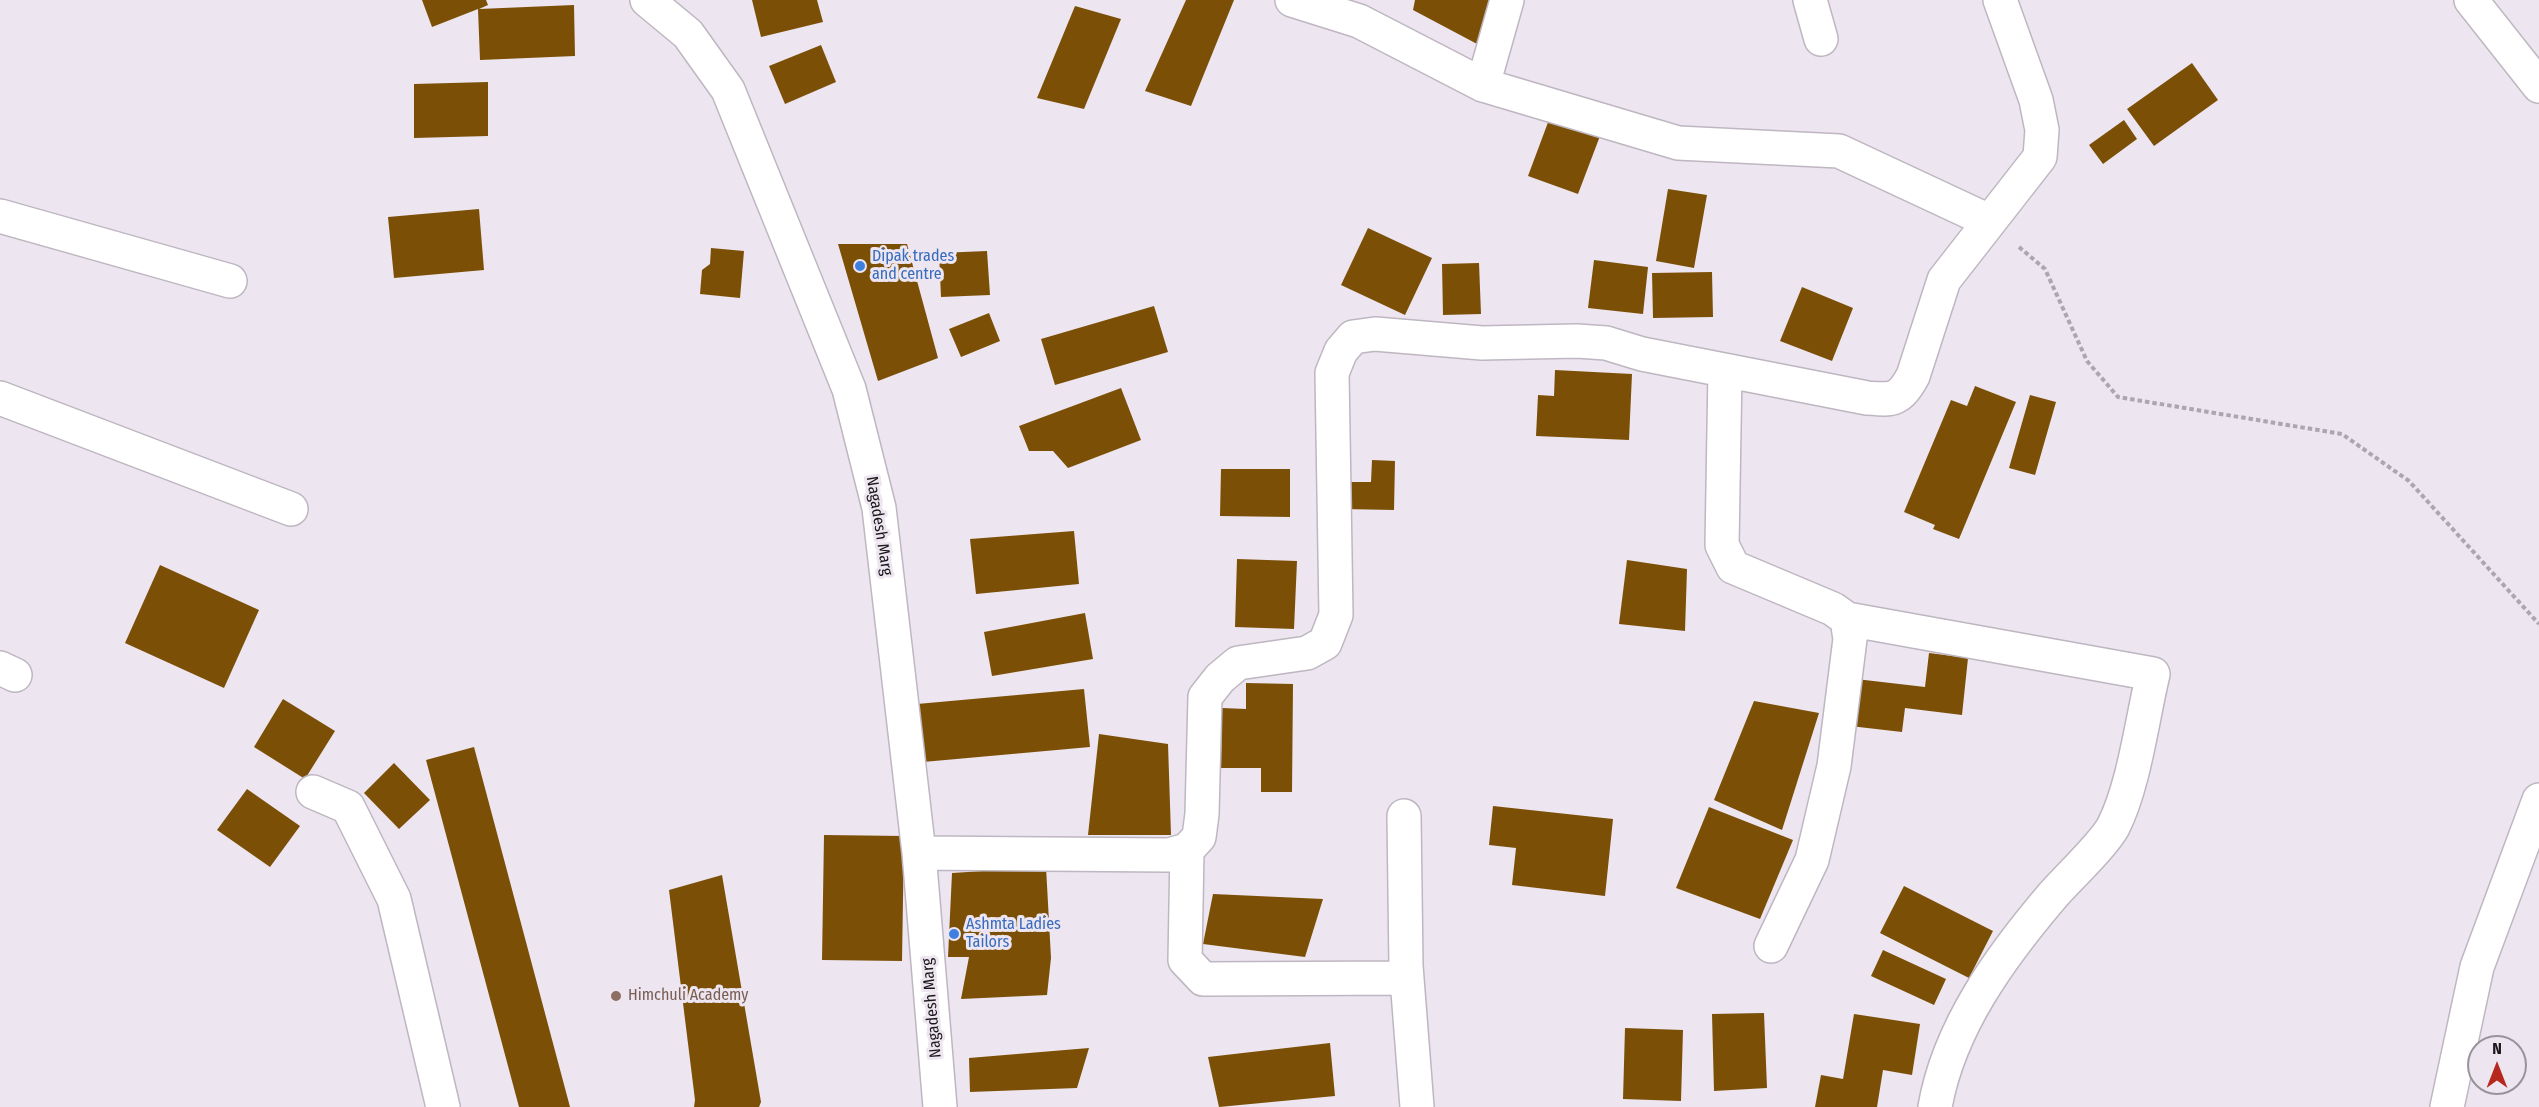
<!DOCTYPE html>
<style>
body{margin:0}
#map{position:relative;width:2539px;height:1107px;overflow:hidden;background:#ede5ef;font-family:"Fira Sans Condensed",sans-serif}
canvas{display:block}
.north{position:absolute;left:2467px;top:1035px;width:60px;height:60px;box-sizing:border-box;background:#ede5ef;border:2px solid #98939a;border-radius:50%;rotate:0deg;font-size:16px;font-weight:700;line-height:24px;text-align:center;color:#19171a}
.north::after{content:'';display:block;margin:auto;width:21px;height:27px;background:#b6281d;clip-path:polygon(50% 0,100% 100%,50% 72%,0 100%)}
</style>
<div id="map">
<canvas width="2539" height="1107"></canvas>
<div class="north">N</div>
</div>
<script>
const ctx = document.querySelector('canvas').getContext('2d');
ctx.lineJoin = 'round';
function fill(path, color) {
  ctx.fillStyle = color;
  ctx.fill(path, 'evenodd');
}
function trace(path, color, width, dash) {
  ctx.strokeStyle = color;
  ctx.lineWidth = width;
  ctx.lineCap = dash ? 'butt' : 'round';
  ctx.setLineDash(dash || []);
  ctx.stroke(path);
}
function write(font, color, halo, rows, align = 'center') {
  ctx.font = font + ' "Fira Sans Condensed",sans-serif';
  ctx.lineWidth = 6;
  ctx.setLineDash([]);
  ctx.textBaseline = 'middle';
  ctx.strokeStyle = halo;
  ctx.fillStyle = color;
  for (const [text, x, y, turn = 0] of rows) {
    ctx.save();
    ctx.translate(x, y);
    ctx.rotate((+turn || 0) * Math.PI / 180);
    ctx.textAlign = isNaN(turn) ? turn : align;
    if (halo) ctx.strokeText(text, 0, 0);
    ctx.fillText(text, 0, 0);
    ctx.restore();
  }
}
const building = new Path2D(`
 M422,0h64l2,5 -9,4 95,-4 1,51 -95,4 -2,-51 -46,18z
 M752,0h65l6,22 -62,15z
 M1186,0h48l-43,106 -46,-15z
 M1415,0h74l-10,45 -66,-35z
 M1075,6l46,13 -37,90 -47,-11z
 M821,45l15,37 -51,22 -16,-38z
 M2192,63l26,37 -64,46 -27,-37z
 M488,82v54l-74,2v-54z
 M1550,117l50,19 -22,58 -50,-18z
 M2124,120l13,19 -34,25 -14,-19z
 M1668,189l39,6 -13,73 -38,-7z
 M479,209l5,61 -90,8 -6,-61z
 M1368,228l64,30 -27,57 -64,-30z
 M838,244h69l31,114 -60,23z
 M711,248l33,3 -4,47 -40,-4 2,-24 8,-6z
 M987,251l3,44 -49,2 -2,-44z
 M1594,260l54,7 -5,47 -55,-6z
 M1479,263l2,51 -38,1 -1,-51z
 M1712,272l1,45 -60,1 -1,-45z
 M1802,287l51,21 -21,53 -52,-20z
 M1154,306l14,46 -113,33 -14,-46z
 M989,313l11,28 -39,16 -12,-28z
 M1555,370l77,4 -3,66 -93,-4 2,-41 16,1z
 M1975,386l41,16 -57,137 -26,-10 2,-4 -31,-13 47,-112 16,6z
 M1121,388l20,52 -73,28 -15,-17h-24l-10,-25z
 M2030,395l26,7 -21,73 -26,-7z
 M1372,460l23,1 -1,49 -51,-1v-27h28z
 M1221,469h69v48l-70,-1z
 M1074,531l5,53 -103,10 -6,-55z
 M1237,559l60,2 -3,68 -59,-2z
 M1627,560l60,9 -2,62 -66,-7z
 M160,565l99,45 -35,78 -99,-45z
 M1085,613l8,46 -101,17 -8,-44z
 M1929,653l39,5 -6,57 -57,-7 -3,24 -52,-6 6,-47 69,8z
 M1246,683l47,1 -1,108h-31v-24h-40l1,-60 24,1z
 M1084,689l6,58 -167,15 -6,-58z
 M283,699l52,32 -30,48 -51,-32z
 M1754,701l65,12 -37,117 -68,-30z
 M1099,734l69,10 3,91h-83z
 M474,747l96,360h-51l-93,-347z
 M394,763l36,37 -31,29 -35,-36z
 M247,789l53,37 -30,41 -53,-37z
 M1493,806l120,13 -8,77 -93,-11 4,-37 -27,-3z
 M1709,807l84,33 -33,79 -84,-31z
 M824,835l80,1 -2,125 -80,-1z
 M1046,867l5,91 -4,37 -86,4 8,-42h-21l4,-84z
 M722,875l39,227 -2,5h-65l1,-7 -26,-210z
 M1904,886l89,45 -24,47 -89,-45z
 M1213,894l110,5 -18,58 -102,-13z
 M1883,950l63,29 -12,26 -63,-29z
 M1764,1013l3,75 -53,3 -2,-77z
 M1854,1014l66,10 -8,51 -29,-5 -6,37h-62l6,-32 22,4z
 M1625,1028l58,2 -2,71 -58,-2z
 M1330,1043l5,53 -116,11 -11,-50z
 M1089,1048l-12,40 -107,4 -1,-34z`);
const path = new Path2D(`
 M2019,247l26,22 42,92 31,36 224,37 67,47 130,143`);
const minor = new Path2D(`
 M647,0l41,34 40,56 121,299 30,119 40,345 21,254
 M1292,0l67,21 124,64 195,58 161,8 150,70
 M1810,0l11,39
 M2471,0l68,86
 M1483,85l24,-85
 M0,216l230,65
 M1725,371l-3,174 11,22 100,42 14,10 3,20 -16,127 -22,94 -41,86
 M0,398l291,111
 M1847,619l306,55c-11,46 -19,112 -40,153 -10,18 -45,51 -60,68 -52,61 -104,132 -118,212
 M0,668l15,7
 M313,792l35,15 46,92 49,208
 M1404,816l2,150 11,141
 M1187,850l-2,110 18,19 204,-1
 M919,853l250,2 18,-5 12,-13 3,-23 3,-117 15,-19 18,-15 69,-10 18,-10 11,-28 -4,-242 9,-22 12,-14 22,-3 107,9 95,-2 29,2 36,11 225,44c26,2 32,3 46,-22l31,-96 96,-123 2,-27 -6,-30 -36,-100
 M2447,1107l30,-140 62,-167`);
const markers = [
 [860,266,6,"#3f7fe0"],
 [954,934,6,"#3f7fe0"],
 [616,996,6,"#8d6e63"]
];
const shopNames = [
 ["Dipak trades",872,257],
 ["and centre",872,275],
 ["Ashmta Ladies",966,925],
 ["Tailors",966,943]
];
const streetNames = [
 ["Nagadesh Marg",879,526,81],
 ["Nagadesh Marg",932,1008,-95]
];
const educationNames = [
 ["Himchuli Academy",628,996]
];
fill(building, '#7b5006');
trace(minor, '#beb6c0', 36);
trace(path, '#aca6ae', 4, [4.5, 3]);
trace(minor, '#fff', 33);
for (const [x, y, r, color] of markers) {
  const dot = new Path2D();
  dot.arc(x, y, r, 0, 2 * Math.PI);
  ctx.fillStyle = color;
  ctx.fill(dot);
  trace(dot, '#ede5ef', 2);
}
write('16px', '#366cbe', '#ede5ef', shopNames, 'left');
write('16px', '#19171a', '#ede5ef', streetNames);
write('16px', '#785e54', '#ede5ef', educationNames, 'left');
</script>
